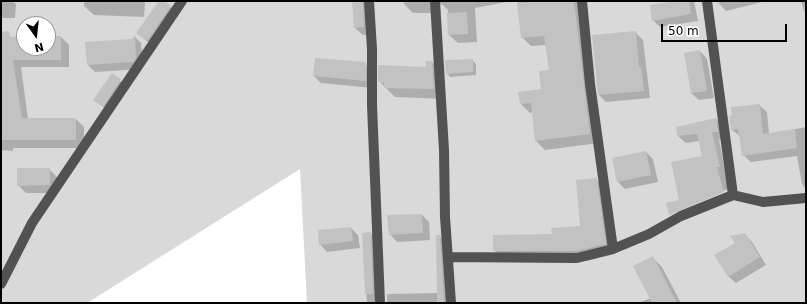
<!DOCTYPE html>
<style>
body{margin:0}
#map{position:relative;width:807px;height:304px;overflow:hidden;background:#fff;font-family:"DejaVu Sans",sans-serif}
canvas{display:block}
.frame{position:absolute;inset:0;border:2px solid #000;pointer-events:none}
.north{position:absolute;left:16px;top:16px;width:40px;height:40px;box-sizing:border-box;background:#fff;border:1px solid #999;border-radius:50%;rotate:165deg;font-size:11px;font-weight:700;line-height:16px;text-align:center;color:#000}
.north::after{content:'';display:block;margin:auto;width:14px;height:18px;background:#000;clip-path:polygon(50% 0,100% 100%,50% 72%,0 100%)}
.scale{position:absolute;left:661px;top:24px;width:126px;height:18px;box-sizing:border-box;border:2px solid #000;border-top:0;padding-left:5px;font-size:12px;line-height:14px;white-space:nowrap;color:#000;-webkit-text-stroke:3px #fff;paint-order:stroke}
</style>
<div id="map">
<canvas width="807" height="304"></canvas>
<div class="frame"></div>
<div class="north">N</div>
<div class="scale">50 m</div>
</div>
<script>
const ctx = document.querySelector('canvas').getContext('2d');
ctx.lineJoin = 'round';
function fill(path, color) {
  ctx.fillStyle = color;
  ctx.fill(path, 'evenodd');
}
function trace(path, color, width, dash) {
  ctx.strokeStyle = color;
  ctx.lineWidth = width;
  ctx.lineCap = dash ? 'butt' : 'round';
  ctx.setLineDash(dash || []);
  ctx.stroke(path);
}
const green = new Path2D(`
 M1,1h805v302h-499l-7,-134 -213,134h-86zM24,24h24v24h-24z`);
const shadow = new Path2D(`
 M1,1h11l4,3 -1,14h-14z
 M84,1h60l1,2 -1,14 -50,-2 -10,-9z
 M160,1l10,6 7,7 -22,34 -18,-15z
 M353,1h23l-4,2 -1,31 -8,1 -8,-7z
 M404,1h108l-37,7 2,34 -19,1 -9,-8 -1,-25 -6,-6 -2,1 -3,8h-24l-9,-9z
 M518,1h60l21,142 -54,7 -9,-9 -3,-29 -3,1 -9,-9 21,-15 8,-19 -4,-25 -15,1 -9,-9z
 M674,1h20l4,20 -38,6 -7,-7z
 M717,1h49l-40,10z
 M801,1h5v11l-2,-1z
 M635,32l8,8 7,58 -44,4 -7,-7 -6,-59z
 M61,37l8,8v22h-48l7,52h48l8,8v21h-71v3l-12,-1v-111l23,-1v10h24v-10z
 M135,37l6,6 2,22 -3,4 -45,3 -7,-7 44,-25z
 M700,51l7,8 7,39 -15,2 -8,-7z
 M472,60l4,4v11l-26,2 -3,-4z
 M432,62l10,10 2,27 -49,-2 -15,-15 47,-14z
 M365,63l7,8v17l-51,-5 -7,-7z
 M113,75l15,12 -18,26 -15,-13z
 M759,105l8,7 2,22 37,-7v62l-4,-5 -5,-28 -46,6 -8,-7 -2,-18 -9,-7z
 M716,119l7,8 2,12h-6l9,50 -42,18 -6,-6 23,-45 -3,-15 -14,2 -8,-7z
 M646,152l7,7 5,23 -33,7 -7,-7z
 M49,169l8,8 -1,16h-30l-8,-8z
 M596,179l10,11 9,64 -28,7h-82l-11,-11 87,-23z
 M422,215l7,7 1,18 -33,2 -7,-8z
 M351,228l7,7 2,13 -33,4 -7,-8z
 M370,233l8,7 2,63h-13l-4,-69z
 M744,234l8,8 14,23 -30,18 -8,-7 8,-33z
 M439,236l8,7 4,60h-64v-9l51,-1z
 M653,258l9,9 19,36h-43l13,-5z`);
const building = new Path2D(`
 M159,1h5l7,5 -24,35 -11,-8z
 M352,1h11l1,26 -10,1z
 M540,1h34l16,133 -55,7 -4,-38 -11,1 -2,-12 23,-3 -2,-18 10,-1 -5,-34 -23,2 -4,-35z
 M675,1h14l2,13 -39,7 -2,-16z
 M467,12l1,22 -20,1 -1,-22z
 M9,31l1,6 14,-1v12h24v-12h13v24h-48l9,58h54v22h-75v-108z
 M636,31l3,36h2l3,24 -46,4 -6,-60z
 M135,35l1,23 -3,4 -46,3 -2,-23 47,-3z
 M700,50l7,41 -16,2 -7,-40z
 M315,58l51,4v19l-53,-5z
 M473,59v13l-27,2 -1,-14z
 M426,61h6l2,28 -50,-1v-5l-6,-1v-17l48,2z
 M112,73l9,6 -18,28 -10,-7z
 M760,104l3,30 32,-5 2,19 -55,8 -4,-27 -7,1 -2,-14 3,-1 -1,-8z
 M716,118l2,14h-6l8,35h-3l7,25 -55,23 -3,-12 13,-3 -8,-38 31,-6 -5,-22 -20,2 -1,-9z
 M646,151l5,24 -34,7 -5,-24z
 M17,168h33v17l-33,1z
 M597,178l9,66 -30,7h-83v-16l59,-1 -1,-6 29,-2 -4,-46z
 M422,214l1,19 -34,2 -2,-20z
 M351,227l2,14 -34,4 -1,-15z
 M371,232l2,62h-8l-3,-61z
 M745,233l15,24 -32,20 -14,-22 21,-12 -5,-7z
 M436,235h4l4,68h-7z
 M653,256l24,47h-25l-19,-37z`);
const minor = new Path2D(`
 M369,1l3,48v56l8,198
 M435,1l9,149 1,67 6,86
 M582,1l8,83 23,165 36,-15 32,-18 52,-21 30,7 43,-4
 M707,1l26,194
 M448,257l129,1 36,-9
 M1,284l31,-61 150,-222`);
fill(green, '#d9d9d9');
fill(shadow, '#0003');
fill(building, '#c2c2c2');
trace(minor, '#525252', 10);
</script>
